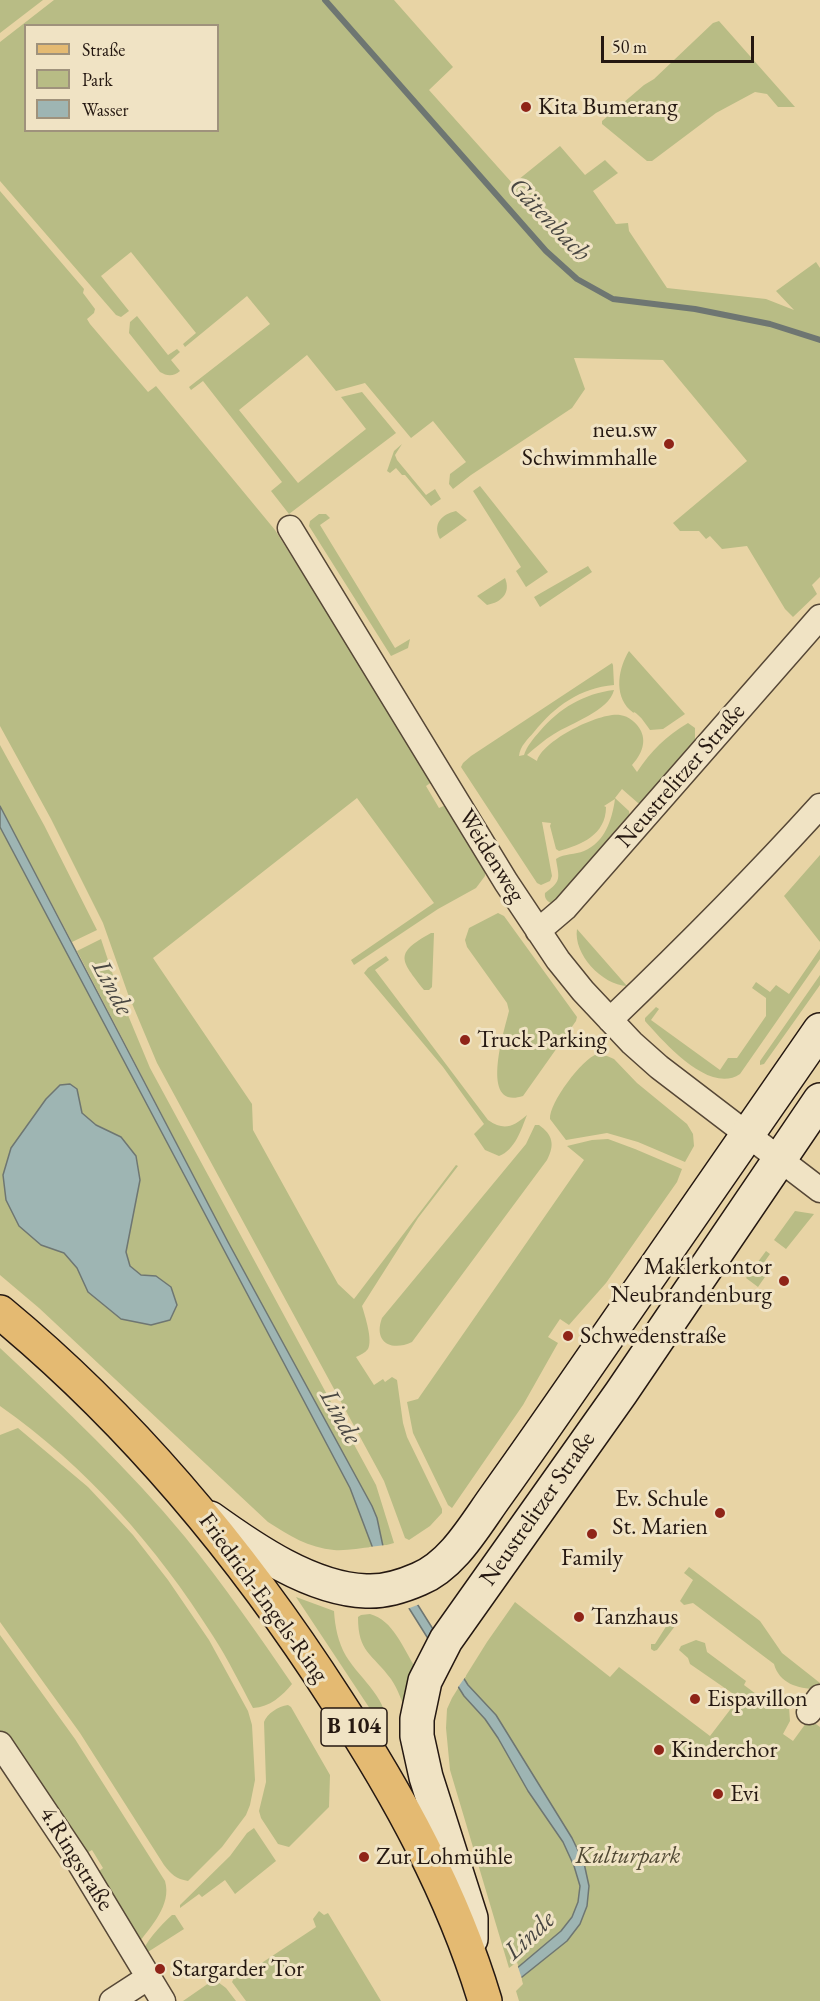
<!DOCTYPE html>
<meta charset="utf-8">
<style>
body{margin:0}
#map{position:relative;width:820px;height:2001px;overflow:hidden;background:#e8d4a5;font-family:"EB Garamond",serif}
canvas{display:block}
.legend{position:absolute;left:24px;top:24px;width:195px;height:108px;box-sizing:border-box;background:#f0e3c4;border:2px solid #9f927c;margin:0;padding:8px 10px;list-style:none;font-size:18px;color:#251811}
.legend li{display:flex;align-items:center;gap:12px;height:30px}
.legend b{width:30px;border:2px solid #9f927c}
.scale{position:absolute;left:601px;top:36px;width:153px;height:27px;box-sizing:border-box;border:3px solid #251811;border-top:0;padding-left:8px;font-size:18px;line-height:21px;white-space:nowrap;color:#251811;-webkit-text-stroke:4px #f0e3c4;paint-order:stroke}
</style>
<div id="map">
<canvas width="820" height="2001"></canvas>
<ul class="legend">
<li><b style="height:8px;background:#e4ba72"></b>Straße</li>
<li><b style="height:16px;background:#b8bc85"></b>Park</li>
<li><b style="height:16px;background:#9eb5b3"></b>Wasser</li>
</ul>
<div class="scale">50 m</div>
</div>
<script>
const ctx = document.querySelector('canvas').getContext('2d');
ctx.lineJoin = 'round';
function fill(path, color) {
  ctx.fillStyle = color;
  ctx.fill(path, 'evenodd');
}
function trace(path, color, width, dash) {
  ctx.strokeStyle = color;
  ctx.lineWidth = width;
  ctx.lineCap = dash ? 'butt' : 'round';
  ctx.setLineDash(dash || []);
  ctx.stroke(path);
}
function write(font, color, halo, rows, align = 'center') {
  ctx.font = font + ' "EB Garamond",serif';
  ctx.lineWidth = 6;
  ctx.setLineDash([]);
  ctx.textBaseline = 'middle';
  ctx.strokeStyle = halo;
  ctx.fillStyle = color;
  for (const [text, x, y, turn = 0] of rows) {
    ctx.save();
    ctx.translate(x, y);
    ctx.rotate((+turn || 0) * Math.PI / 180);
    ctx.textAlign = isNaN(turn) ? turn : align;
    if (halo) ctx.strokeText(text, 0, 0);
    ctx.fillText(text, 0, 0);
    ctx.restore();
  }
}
const green = new Path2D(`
 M0,0h43l-43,33z
 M54,0h340l59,67 -24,23 84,94 47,-38 25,29 20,-15 13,13 -25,18 23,33 12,-1 1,8 38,57 99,11 28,11 -18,-19 40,-29 4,6v309l-8,8 5,9 -24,23 -8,-8 -38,-63 -25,3 -12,-13 -4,3 -7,-8h-19l-7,-8 74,-62 -84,-101 -89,-2 11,31 -13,19 -101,67 -18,14 -4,-5 1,-10 16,-12 -33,-41 -22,17 -46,-55 -29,8 -29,-36 -68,55 59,73 68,-54 -25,-32 21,-5 34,41 -107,81 -18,-23 11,-9 -79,-101 -12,9 -2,-3 81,-63 -23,-28 -62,51 -2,-3 13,-11 -65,-81 -30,24 28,35 -8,6 -5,-2 -116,-134v-139zM26,26h192v104h-192z
 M719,21l76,86h-17l-11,-13 -12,-2 -39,21 -64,48h-5l-45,-37v-3l42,-36 10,-6 59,-56z
 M0,191l84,98 -1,4 12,16 -1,4 -7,6 3,5 58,68 8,-6 119,144 112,177 45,75 -6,4 13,22 7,-3 39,64v7l-9,12 -38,21 -84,56 -3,-5 83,-57 -77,-105 -204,160 99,146 1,26 85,154 16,15 102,-134 2,1 -40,52 -56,88c3,10 11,34 6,43 -3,4 -8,6 -12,8l18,28 9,-6 2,3 7,-5 5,3 6,43 4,14 35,72v4l-12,13 -21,14 -4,-2 -21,-57 -227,-418 -29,-69 -25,-71 -52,-104 -51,-93z
 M137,316l31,39 9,-6 3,3 -9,8 9,11c-7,6 -13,5 -20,1l-31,-39 1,-11z
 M402,444l-7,11 2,5 29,35 9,-6 6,10 -10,7 -26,-31h-3l-6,-7 -6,5 -3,-2 7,-20z
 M480,486l68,86 -22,15 -10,-16 5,-4 -48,-76z
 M456,511l11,9 -27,19c-8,-15 2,-25 16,-28z
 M319,514h7l4,4 -10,7 75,123 15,-9 -2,9 -17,8 -82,-130 1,-5z
 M588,566l4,6 -52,35 -6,-10z
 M505,578c6,15 -3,24 -18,27l-10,-9z
 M629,651l56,63 -22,15 -13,1c-4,-5 -7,-11 -12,-15 -7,-6 -1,1 -8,-5 -17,-16 -11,-43 -1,-59z
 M612,663l1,2 1,20c-34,3 -59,21 -80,47 -6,7 -14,14 -15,24l5,-1c3,-9 9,-16 16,-24 20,-23 43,-37 74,-41 -5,21 -43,33 -60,44 -10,6 -19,14 -27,21l10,6c5,-20 62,-49 83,-46 9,1 17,8 21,16 6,13 -1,25 -9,34l5,7c14,-21 29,-36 51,-49l7,5v19l-50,57 -7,-1 -16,-14 -7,9 14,13 1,8 -77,85c-5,-2 -9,-5 -8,-11 17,-12 14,-15 11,-34 9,-6 19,-4 28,-8 21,-9 28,-31 31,-52l-11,7 2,1c0,28 -25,38 -47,44l-3,-2 -6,-23 1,-3 -9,-1 10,54 -2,5 -9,4 -4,-2 -76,-116 2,-4 8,-7z
 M0,745l44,80 53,105 -25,12 -72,-136z
 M0,827l350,661 23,59c-13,1 -27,4 -39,3 -25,-2 -46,-15 -66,-28l-229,-214 -39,-33z
 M820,855v87l-36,-46z
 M498,913l6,3 73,101 -1,4 -53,75c-45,15 -18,-68 -14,-85l-2,-8 -40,-56 -2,-7 4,-12z
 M577,929l50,57c-25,-1 -54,-32 -50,-57z
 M431,933h3l-2,54 -3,3h-5c-23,-30 -31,-36 7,-57z
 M101,939l19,57 30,72 226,417 18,58 -11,3 -6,-28 -5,-12 -144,-264 -151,-291z
 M820,949v10l-80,115c-31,21 -77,-33 -95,-53v-3l11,-11 3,2 -8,11 69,50 8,-12h9l29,-42v-18l-14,-10 4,-6 14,10 6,-7 13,9z
 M386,956l3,4 -14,10 113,150c16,11 25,7 39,-5 -6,15 -12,35 -28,41l-14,-6 -11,-16 10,-10 -41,-57 -79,-94 4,-5z
 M820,975v10l-56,79 -4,1v-4z
 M597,1054l10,2 7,3 23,24 50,41 6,10 1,12 -9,16 -47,-20 -31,-9 -41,7 -16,-21c-1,-16 32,-60 47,-65z
 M535,1125h4c14,10 16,20 8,35l-135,182c-21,10 -39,0 -30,-24l144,-174z
 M608,1139l27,10 47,20 -5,13 -71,101 -37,42 -9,-6 -12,18 10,6 -35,62 -71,103 -4,-3 -35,-72 -6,-31 11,-3 166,-239 -17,-14 25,-6z
 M795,1211l19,3 -28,35 -12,-9z
 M766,1251l4,3 -10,14 7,6 -9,13 -12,-9z
 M0,1348c64,60 129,121 185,189 38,47 73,97 107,147 -10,12 -22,23 -39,24 -13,-24 -25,-49 -40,-72 -56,-89 -127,-170 -213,-230z
 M18,1428l70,59 45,48 35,45 41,60 39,71 4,14 3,55 -5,25 -4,10 -24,32 -34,34c-12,-2 -17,-7 -24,-16l-84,-132 -80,-111v-187z
 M689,1567l71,54 22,32 38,30 -4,6c-18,0 -37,-6 -42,-25l-81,-61 -9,2 -4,-4 13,-21 -9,-7z
 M296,1597l38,14c1,16 4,31 12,45 15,25 45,43 40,77z
 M515,1602l95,75 9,-10 91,69 26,-34 -4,-9 -42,-29 -2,-6 -9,-8 2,-4 15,-6 9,3 2,9 39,29 -2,4 16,12 9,-5 5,2 15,13 1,14 -7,13 10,7 16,-22 11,8v274h-301l-3,-10 7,-7 -6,-22 -8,6 -59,-198 -4,-42 1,-19 5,-11 35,-56z
 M370,1614c23,6 33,34 45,53l-8,47c-5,-12 -9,-25 -16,-35 -19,-26 -33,-26 -33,-62l3,-2z
 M672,1617l4,3 -1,6 -18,24 -3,1 -3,-2v-5h4z
 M0,1635l75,104 90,142c7,24 -14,45 -27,63l-44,-69 9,-7 -11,-18 -10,6 -82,-123z
 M288,1705l3,2 39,68 -1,32 -40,40 -11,-3 -17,-26 -2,-7 7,-29 -2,-60c3,-8 14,-16 24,-17z
 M254,1828l22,33 -41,33 -10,-14 -23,17 -3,-3 -19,14v-3l50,-49 17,-23z
 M319,1911l5,4 4,-2 53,88h-135l-14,-19 4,-8 7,-5 8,1 65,-43 -3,-8z
 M172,1915h3l9,14 -44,28c5,-15 20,-31 32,-42z
 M218,1982l8,6 10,13h-53l26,-18z`);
const water = new Path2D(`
 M0,806l228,436 144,264 5,12 7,33 84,134 28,30 76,123 12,25 5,23 -2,20 -7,18 -13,17 -75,60h-14l83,-70 11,-14 6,-15 2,-16 -6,-20 -11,-24 -35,-51 -30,-53 -13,-19 -21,-23 -89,-142 -25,-66 -350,-661z
 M70,1084l7,5 5,24 14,12 25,12 15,19 4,24 -14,72 4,14 11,9 15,1 15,11 6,18 -7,15 -19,5 -30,-6 -33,-27 -11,-24 -13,-15 -23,-8 -22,-19 -13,-26 -3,-25 8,-27 35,-49 14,-14z`);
const pier = new Path2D(`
 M386,1545l1,5 79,126 -10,14 -47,-74 -40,-69zM420,1604l15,26 -8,11 -20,-32z
 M517,1964l5,15 -26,22 -20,-2z`);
const stream = new Path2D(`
 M325,0l221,251 31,28 36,20 82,10 75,15 50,16`);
const minor = new Path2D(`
 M290,528l216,354 52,78 25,31 49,52 27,24 161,123
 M538,931l27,-23 255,-291
 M610,1020c73,-70 143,-140 210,-214
 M809,1712l11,-15
 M0,1744l77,115 86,142
 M112,2001l37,-24`);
const secondary = new Path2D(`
 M210,1518c43,31 101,71 156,73 17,1 37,-5 53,-12 34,-14 56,-54 77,-83 30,-42 60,-85 89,-127 79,-113 157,-226 235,-339
 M471,1939v-21l-45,-141 -9,-41v-17l8,-38 21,-41 175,-247 199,-293`);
const primary = new Path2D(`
 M0,1312c133,110 244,244 337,389 61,93 116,193 148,300`);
const markers = [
 [526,107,6,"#8f2418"],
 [669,444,6,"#8f2418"],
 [465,1040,6,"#8f2418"],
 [784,1281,6,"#8f2418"],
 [568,1336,6,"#8f2418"],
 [720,1513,6,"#8f2418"],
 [592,1534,6,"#8f2418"],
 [579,1617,6,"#8f2418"],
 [695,1699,6,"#8f2418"],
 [659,1750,6,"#8f2418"],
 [718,1794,6,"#8f2418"],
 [364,1857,6,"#8f2418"],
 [160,1969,6,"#8f2418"]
];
const shields = [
 [354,1727,66]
];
const shieldNames = [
 ["B 104",354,1727]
];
const poiNames = [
 ["Kita Bumerang",538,107],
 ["neu.sw",657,430,"right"],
 ["Schwimmhalle",657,458,"right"],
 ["Truck Parking",477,1040],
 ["Maklerkontor",772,1267,"right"],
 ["Neubrandenburg",772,1295,"right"],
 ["Schwedenstraße",580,1336],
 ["Ev. Schule",708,1499,"right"],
 ["St. Marien",708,1527,"right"],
 ["Family",592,1558,"center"],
 ["Tanzhaus",591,1617],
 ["Eispavillon",707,1699],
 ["Kinderchor",671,1750],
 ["Evi",730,1794],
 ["Zur Lohmühle",376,1857],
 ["Stargarder Tor",172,1969]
];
const streetNames = [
 ["Neustrelitzer Straße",681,776,-49],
 ["Weidenweg",491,856,58],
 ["Neustrelitzer Straße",538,1509,-55],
 ["Friedrich-Engels-Ring",263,1598,54],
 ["4.Ringstraße",76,1859,58]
];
const parkNames = [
 ["Kulturpark",628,1856]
];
const waterNames = [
 ["Gätenbach",549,220,46],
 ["Linde",112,988,62],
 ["Linde",340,1417,61],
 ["Linde",530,1936,-43]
];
fill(green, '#b8bc85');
fill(water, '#9eb5b3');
trace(water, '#6e7672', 1.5);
fill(pier, '#e8d4a5');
trace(stream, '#6e7672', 6);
trace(minor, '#564736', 27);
trace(secondary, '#251811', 36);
trace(primary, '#251811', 36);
trace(minor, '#f0e3c4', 24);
trace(secondary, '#f0e3c4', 33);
trace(primary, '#e4ba72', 33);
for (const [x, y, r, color] of markers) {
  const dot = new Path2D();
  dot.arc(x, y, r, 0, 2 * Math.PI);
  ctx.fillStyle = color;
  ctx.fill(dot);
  trace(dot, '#f0e3c4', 2);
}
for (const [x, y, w] of shields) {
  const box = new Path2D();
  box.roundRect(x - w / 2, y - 19, w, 38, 4.5);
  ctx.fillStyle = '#f0e3c4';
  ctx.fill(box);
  trace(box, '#251811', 1.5);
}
write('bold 22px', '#251811', null, shieldNames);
write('24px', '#251811', '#f0e3c4', poiNames, 'left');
write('24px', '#251811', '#f0e3c4', streetNames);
write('italic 24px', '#514934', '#f0e3c4', parkNames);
write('italic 26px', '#494742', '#f0e3c4', waterNames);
</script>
